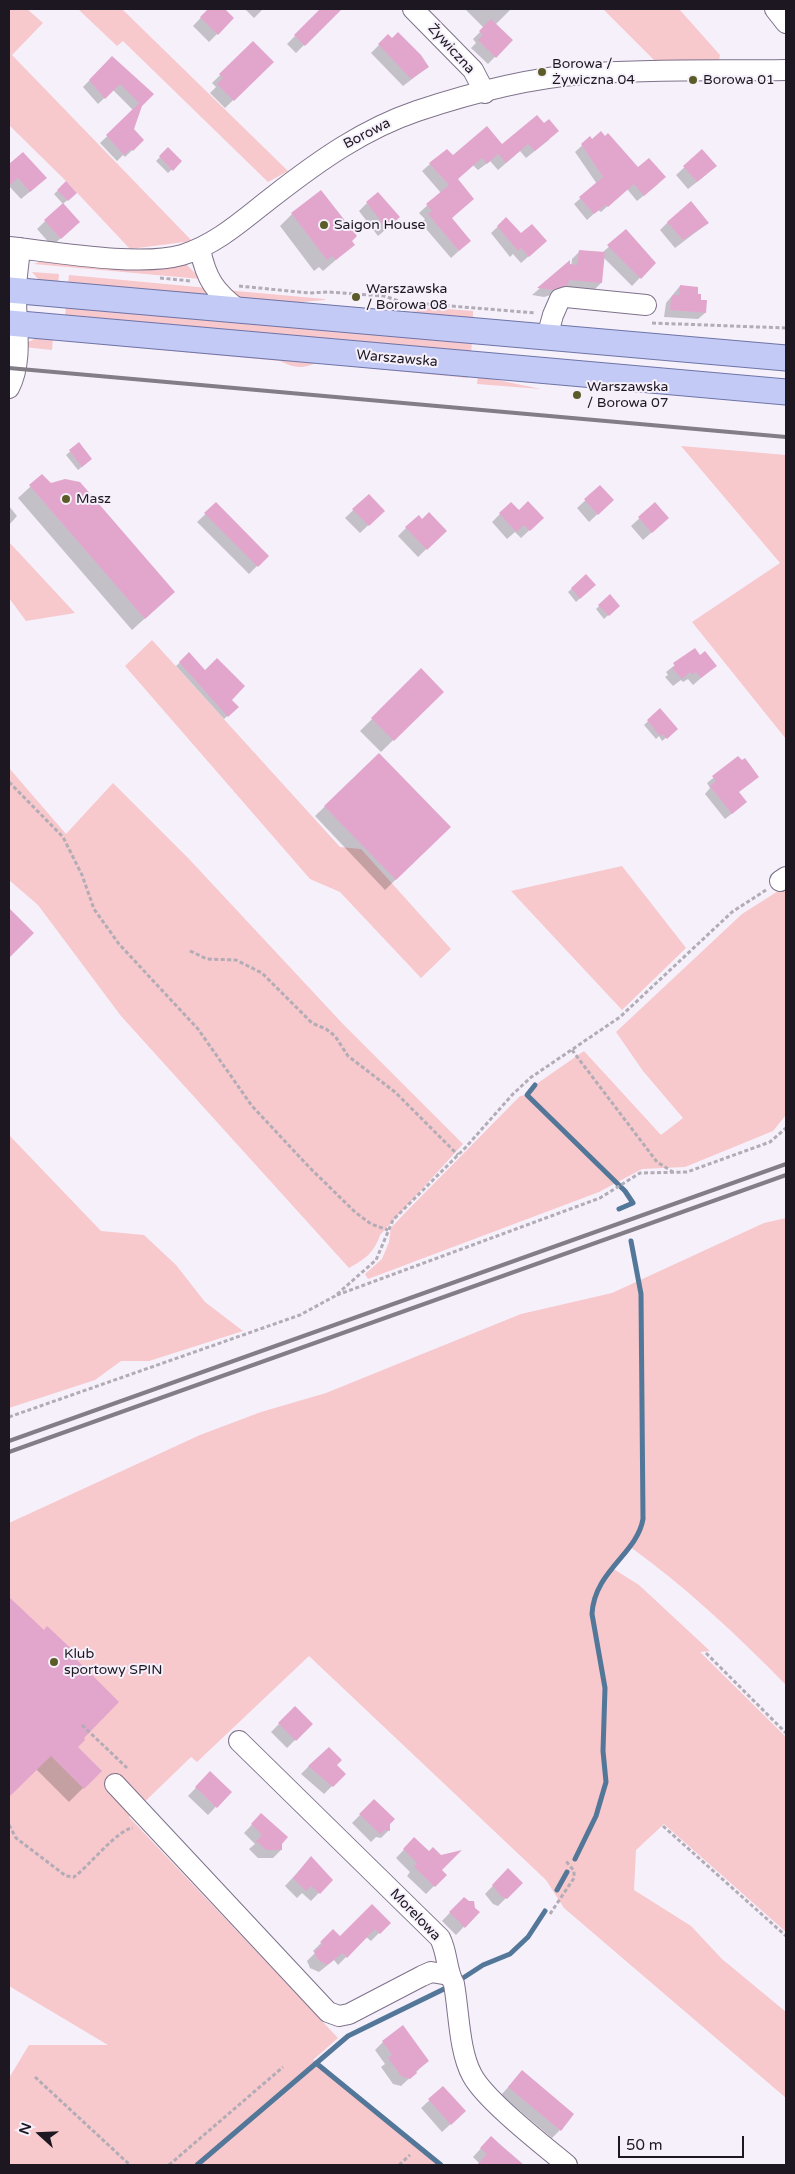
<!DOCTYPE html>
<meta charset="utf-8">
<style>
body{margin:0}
#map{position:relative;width:795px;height:2174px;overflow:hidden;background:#f6f0fb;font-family:"Varela Round",sans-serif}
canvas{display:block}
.frame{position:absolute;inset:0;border:10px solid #1c1721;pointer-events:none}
.north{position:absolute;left:15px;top:2109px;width:50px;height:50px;-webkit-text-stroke:4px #f6f0fb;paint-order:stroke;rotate:290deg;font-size:14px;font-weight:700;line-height:20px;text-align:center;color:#1c1721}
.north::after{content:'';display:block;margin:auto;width:18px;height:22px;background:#1c1721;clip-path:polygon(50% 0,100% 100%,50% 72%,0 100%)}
.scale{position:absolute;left:618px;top:2136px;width:126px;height:22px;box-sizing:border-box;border:2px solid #1c1721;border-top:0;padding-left:6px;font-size:15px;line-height:18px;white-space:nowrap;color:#1c1721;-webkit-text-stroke:4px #f6f0fb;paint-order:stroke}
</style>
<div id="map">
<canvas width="795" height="2174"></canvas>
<div class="frame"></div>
<div class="north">N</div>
<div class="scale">50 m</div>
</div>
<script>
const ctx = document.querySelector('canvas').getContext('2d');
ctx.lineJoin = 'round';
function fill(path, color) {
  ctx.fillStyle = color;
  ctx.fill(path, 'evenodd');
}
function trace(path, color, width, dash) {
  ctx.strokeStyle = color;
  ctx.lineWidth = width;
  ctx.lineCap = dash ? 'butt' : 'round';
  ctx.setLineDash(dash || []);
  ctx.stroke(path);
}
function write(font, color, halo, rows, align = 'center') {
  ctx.font = font + ' "Varela Round",sans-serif';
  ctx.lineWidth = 4;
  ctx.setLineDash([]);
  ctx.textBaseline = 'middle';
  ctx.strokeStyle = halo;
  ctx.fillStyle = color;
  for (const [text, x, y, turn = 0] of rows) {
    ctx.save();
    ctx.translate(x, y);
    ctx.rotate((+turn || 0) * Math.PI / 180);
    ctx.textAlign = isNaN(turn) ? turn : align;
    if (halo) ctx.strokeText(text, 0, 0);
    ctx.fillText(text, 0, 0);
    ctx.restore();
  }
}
const green = new Path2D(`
 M9,9h18l16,14 -31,32 180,186 -62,8 -64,-68 -57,-56z
 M78,9h44l166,162 -20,11 -145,-141 -6,5z
 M603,9h76l41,46 -1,6 -63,1z
 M44,260l142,4 15,15 -167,-15z
 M32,272l27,2 -1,10 -18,-3z
 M69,275l139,13 3,9 -143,-13z
 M225,290l100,9v1l-35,3 -49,-3z
 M384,304l89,7v10l-48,-7z
 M66,305l406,37 -1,12 -406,-36z
 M39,337l14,1 -1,12 -28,-3 4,-5z
 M63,339l405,36v3l-152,-15c-14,6 -22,5 -36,-2l-217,-20z
 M478,376l63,13 -64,-5z
 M681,446l105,9v284l-94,-117 88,-59z
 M9,542l66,71 -49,8 -17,-23z
 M152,640l188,207 21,2 90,100 -30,29 -81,-86 -30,-13 -185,-213z
 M9,768l57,66 47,-51 76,76 153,164 121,121 -83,91c-6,18 -15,24 -31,33l-228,-252 -83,-111 -29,-25z
 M622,866l64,82 -64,62 -111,-119z
 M786,886v229l-13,16 -88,36 -43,2 -43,23 -231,87 -3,-5 17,-15 7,-17 2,-14 11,-12 118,-120 7,-1 8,-10 49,-34 77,84 22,-17 -40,-47 -27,-39 126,-118z
 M9,1135l92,96 43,4 32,30 29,37 38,29 -94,30h-28l-26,19 -86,28z
 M786,1218v467c-49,-50 -100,-98 -157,-139l-17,22 27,17 71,66 -10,1 86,85v195l-122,-108 -28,26 -2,40 57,36 31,33 64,53v86l-222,-190 -18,-28 -237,-224 -112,106 -6,-5 -62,60 209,221 -25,22 131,105h-435v-87l20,-33h79l-99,-59v-463l191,-88 61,-23 65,-19 195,-79 91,-21 152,-70z`);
const shadow = new Path2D(`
 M209,9h14l10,9 -24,24 -16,-16z
 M245,9h18l-9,9z
 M322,9h18l-44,44 -9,-9z
 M465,9h46l-16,16 16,15 -23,24 -17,-16 5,-5 -3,-4 11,-11z
 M388,36l40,31 -25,19 -32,-33z
 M253,43l19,19 -47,46 -15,-15 6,-6 -4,-4z
 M112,57l29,49 -8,23 10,11 -18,17 -2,-2 -6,6 -17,-18 34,-32 -21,-21 -15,14 -15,-17z
 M590,138l2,3 13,-3 33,31 20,15 -21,17 -10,-12 -26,23 -3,-2 -11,10 -13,-16 23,-20 -22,-32z
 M550,139l-24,19 -6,-7 -22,19 -8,-9 -12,9 -5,-5 -17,14 -5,39 11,30 -11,10 -30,-35 4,-4 -6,-6 22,-20 -19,-22 8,-7 23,-7 49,-11z
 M168,149l13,12 -13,12 -12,-12z
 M702,151l5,23 -19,15 -12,-14z
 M23,154l14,32 -16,13 -12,-13v-20z
 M66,183l9,10 -12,11 -9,-10z
 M367,203l24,22 -13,11 -19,-25z
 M63,204l7,26 -18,16 -15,-17z
 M292,214l61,31 -30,26 -4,-4 -5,4 -34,-45z
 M506,219l15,16 17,13 -17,15 -8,-9 -3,3 -19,-24z
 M668,222l40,1 -33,25 -15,-18z
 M626,231l28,32 -22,23 -28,-28 -3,25 -7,7 -29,-3 -5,5 -16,5 -12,-2 37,-32 2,5 1,-9 8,-8 22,2z
 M680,286l16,9 9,18 -7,6 -34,-2 2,-14z
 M79,444l8,19 -9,7 -12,-15z
 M42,476l119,128 -29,26 -114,-132z
 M600,487l4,21 -15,14 -12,-14z
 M369,495l14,16 -23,22 -15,-15z
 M511,503l23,23 -13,12 -6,-6 -8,7 -15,-17z
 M216,504l51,52 -18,18 -52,-52z
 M655,504l4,22 -16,14 -12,-14z
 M9,506l8,10 -8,9z
 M418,516l4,4 23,11 -27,26 -20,-21z
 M586,576l8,9 -18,17 -8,-10z
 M610,596l8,10 -14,13 -8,-10z
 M694,650l6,7 15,9 -22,19 -5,-6 -5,3 -2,-2 -8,6 -8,-9 3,-2 -2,-3z
 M189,654l48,53 -13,12 -48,-53z
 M421,670l21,22 -61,60 -21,-21z
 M660,710l13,22 -11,9 -3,-5 -3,3 -12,-14z
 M379,754l70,73 -64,63 -70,-74z
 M738,758l1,50 -14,11 -20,-25 5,-6 -3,-5z
 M9,1599l65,60 8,79 -6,9 24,24 -31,31 -33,-33 -27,27z
 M295,1708l16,16 -24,24 -16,-16z
 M309,1766h26l9,8 -20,20 -23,-20z
 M210,1773l20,19 -22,23 -20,-19z
 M374,1801l15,29 -8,8 -5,-1 -5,5 -19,-19z
 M261,1815l20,28v7l-8,8h-15l-9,-9 6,-5 -11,-11z
 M414,1839l31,36 -19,19 -19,-18 3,-4 -14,-14z
 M311,1858l20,22 -20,21 -9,-8 -5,5 -12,-12z
 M508,1870l13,13 -23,23 -5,-2 -8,-10z
 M464,1898l14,14 -22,23 -14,-14z
 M389,1923l-18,18 -5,-4 -28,28 -4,-5 -15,12 -9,-4 -3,-7 8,-8 -2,-2 20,-20 7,7z
 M383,2042l45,19 -27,25 -8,-2 -12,-17 4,-3 -10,-14z
 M522,2072l38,58 -8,8 -51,-43z
 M443,2088l13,31 -14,13 -21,-24z
 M483,2146l32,13 -6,6h-31l1,-2 -6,-6z`);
const stream = new Path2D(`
 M535,1085l-8,10 98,96 8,12 -14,6
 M575,1859l21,-43 10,-34 -3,-31 2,-63 -13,-74c2,-43 45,-60 51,-95l-2,-225 -10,-53
 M557,1890l10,-18
 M463,1978l20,-13 27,-11 18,-17 17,-26
 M316,2063l125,102
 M197,2165l151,-129 98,-48`);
const building = new Path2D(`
 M208,9h17l9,9 -16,17 -18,-18z
 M320,9h22l-37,37 -11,-11z
 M491,19l22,21 -17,18 -18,-18 5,-5 -4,-4z
 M398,32l23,23 8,12 -18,12 -33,-35 10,-10 4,4z
 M253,41l21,21 -40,39 -17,-17 6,-6 -4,-4z
 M112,56l42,38 -12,12 -8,23 10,11 -11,11 -2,-2 -7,6 -18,-20 33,-32 -19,-19 -15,15 -16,-19z
 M537,115l7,8 5,-4 10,12 -24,20 -7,-7 -22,19 -8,-9 -11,10 -5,-6 -24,21 16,20 -22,19 19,23 -12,10 -31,-37 4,-3 -6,-7 23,-19 -20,-22 18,-14 6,6 34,-29 15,18z
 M601,131l4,5 3,-3 30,34 11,-9 17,19 -22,19 -10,-12 -26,23 -2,-2 -12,9 -15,-17 24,-20 -22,-33 9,-8 2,3z
 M168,147l14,14 -9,10 -14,-15z
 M702,149l15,17 -20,16 -14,-16z
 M23,152l24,26 -17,14 -12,-14 -9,8v-22z
 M66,181l11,12 -9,8 -11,-11z
 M321,190l36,46 -5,5 3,4 -19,15 -4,-4 -5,4 -36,-47z
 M378,192l22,25 -13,12 -21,-27z
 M691,201l18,22 -26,17 -16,-18z
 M63,203l17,19 -19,17 -17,-19z
 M506,217l15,16 11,-9 15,17 -18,16 -8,-9 -3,3 -21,-25z
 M626,229l30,34 -15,16 -34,-34z
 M579,250l26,2 -3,31 -33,-3 -1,5 -15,5 -16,-2 33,-28v4l7,1z
 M680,285l18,2v7h3v6h6l-1,13 -36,-3 1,-12 2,-3h6z
 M79,442l13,17 -10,8 -13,-17z
 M42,474l9,9 14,-4 15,3 95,110 -30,27 -116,-134z
 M600,485l14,15 -16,15 -14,-16z
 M369,494l16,17 -16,15 -17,-17z
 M528,501l16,17 -14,13 -6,-6 -8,7 -17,-19 12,-11 8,8z
 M216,502l53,54 -11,11 -54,-54z
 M655,502l14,16 -17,15 -14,-16z
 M429,512l18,19 -20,19 -22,-23 14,-12 3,4z
 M586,574l10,11 -16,14 -9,-11z
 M610,594l10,12 -11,10 -11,-11z
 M695,648l5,7 5,-4 12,15 -16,12 -5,-6 -4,3 -2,-3 -8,7 -10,-11 3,-2 -2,-3z
 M189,652l16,18 12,-12 28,28 -13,14 7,7 -11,10 -49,-55z
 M421,668l23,24 -50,49 -23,-23z
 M660,708l18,21 -11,10 -4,-5 -3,2 -13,-16z
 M379,753l72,74 -55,53 -72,-74z
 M738,756l4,4 3,-2 14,19 -20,15 8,10 -15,12 -22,-28 6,-5 -4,-5z
 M9,908l25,25 -25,25z
 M9,1597l35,33 3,-4 32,30 -3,3 43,43 -35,36 1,2 -7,7 24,24 -18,18 -33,-33 -42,41z
 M295,1706l18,18 -17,17 -18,-18z
 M329,1747l13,13 -5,5 9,9 -13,13 -25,-21z
 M210,1771l22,21 -15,16 -22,-21z
 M374,1799l21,20 -5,5v7l-5,-1 -5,4 -21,-20z
 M261,1813l27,24 -6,7v6h-16l-10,-9 6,-6 -11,-11z
 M414,1837l15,14 4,-4 8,8 21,-5 -20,20 5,5 -12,12 -21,-20 3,-4 -14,-14z
 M311,1856l22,24 -13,14 -9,-8 -5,5 -13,-13z
 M508,1868l15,15 -16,16 -6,-3 -9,-11z
 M464,1897l5,4h5l1,7 5,4 -15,16 -16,-16z
 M372,1904l19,19 -11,11 -5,-5 -28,29 -4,-5 -16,12 -9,-5 -4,-8 9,-8 -3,-2 13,-13 7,7z
 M403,2025l26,36 -13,10 1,2 -7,6 -9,-3 -13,-18 4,-3 -10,-14z
 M522,2070l52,44 -13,17 -53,-44z
 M443,2086l23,25 -15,14 -23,-26z
 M491,2136l11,10 22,19h-47l10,-11 -7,-6z`);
const path = new Path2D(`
 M160,278l31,3
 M239,286l70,7 19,-1 56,4 18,6 134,11
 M652,323l134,5
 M9,782l54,55 19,38 12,34 25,35 79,85 54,77 58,62 45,44 16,12 17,6
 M190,951l17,8 29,1 26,13 50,50 14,6 9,7 13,20 47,36 63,63
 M572,1050l85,112 16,10
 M337,1295l263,-97 40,-25 47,-1 83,-30 16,-14
 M9,1417l291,-102 35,-19 41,-36 17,-40 73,-73 46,-52 18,-17 90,-61 112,-105 34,-22
 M706,1653l80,80
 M82,1725l45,43
 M9,1825l7,13 50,38 8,1c14,-10 45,-49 59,-49
 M663,1826l123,110
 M550,1914l24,-36v-7l-8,-10
 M35,2077l95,88
 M169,2165l114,-98
 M399,2165l11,-10`);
const minor = new Path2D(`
 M413,9l60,61 12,23
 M775,9l11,14
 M9,247c45,5 131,20 173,8 36,-11 64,-38 93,-60 45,-35 89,-66 142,-84 51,-17 113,-33 166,-37 68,-5 136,-3 203,-4
 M200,249c6,30 15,43 39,61
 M547,337l6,-22 7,-16 6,-2 80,8
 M9,388c15,-29 6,-66 7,-97 0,-14 3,-29 4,-43
 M780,881l6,-4
 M239,1741l201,197c8,16 6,32 14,46 5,28 5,67 18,91 13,25 71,70 95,90
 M115,1784l213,228 11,4 10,-2 73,-38 9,-4 18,3`);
const major = new Path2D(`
 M9,290l777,68
 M9,323l777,69`);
const rail = new Path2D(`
 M9,368l777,69
 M9,1441l777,-277
 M9,1452l777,-277`);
const markers = [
 [542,72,5,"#5c5c29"],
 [693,80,5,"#5c5c29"],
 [324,225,5,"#5c5c29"],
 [356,297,5,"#5c5c29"],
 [577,395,5,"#5c5c29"],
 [66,499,5,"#5c5c29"],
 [54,1662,5,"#5c5c29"]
];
const streetNames = [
 ["Żywiczna",451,49,48],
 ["Borowa",367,134,-27],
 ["Warszawska",397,359,5],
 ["Morelowa",415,1915,46]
];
const poiNames = [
 ["Borowa /",552,64],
 ["Żywiczna 04",552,80],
 ["Borowa 01",703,80],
 ["Saigon House",334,225],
 ["Warszawska",366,289],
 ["/ Borowa 08",366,305],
 ["Warszawska",587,387],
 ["/ Borowa 07",587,403],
 ["Masz",76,499],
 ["Klub",64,1654],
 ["sportowy SPIN",64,1670]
];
fill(green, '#f7c8cc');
fill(shadow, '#0003');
trace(stream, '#537799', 5);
fill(building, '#e2a6cd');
trace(minor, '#7e718a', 22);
trace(major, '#6e74a7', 27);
trace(path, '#b1acb6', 3, [4, 2.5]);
trace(minor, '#fff', 20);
trace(major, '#c2caf5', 25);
trace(rail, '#827d87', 4);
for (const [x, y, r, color] of markers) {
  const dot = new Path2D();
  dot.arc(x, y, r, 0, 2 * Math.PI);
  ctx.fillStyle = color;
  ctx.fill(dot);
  trace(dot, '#f6f0fb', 2);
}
write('14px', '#1c1721', '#f6f0fb', streetNames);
write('14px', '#1c1721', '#f6f0fb', poiNames, 'left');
</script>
